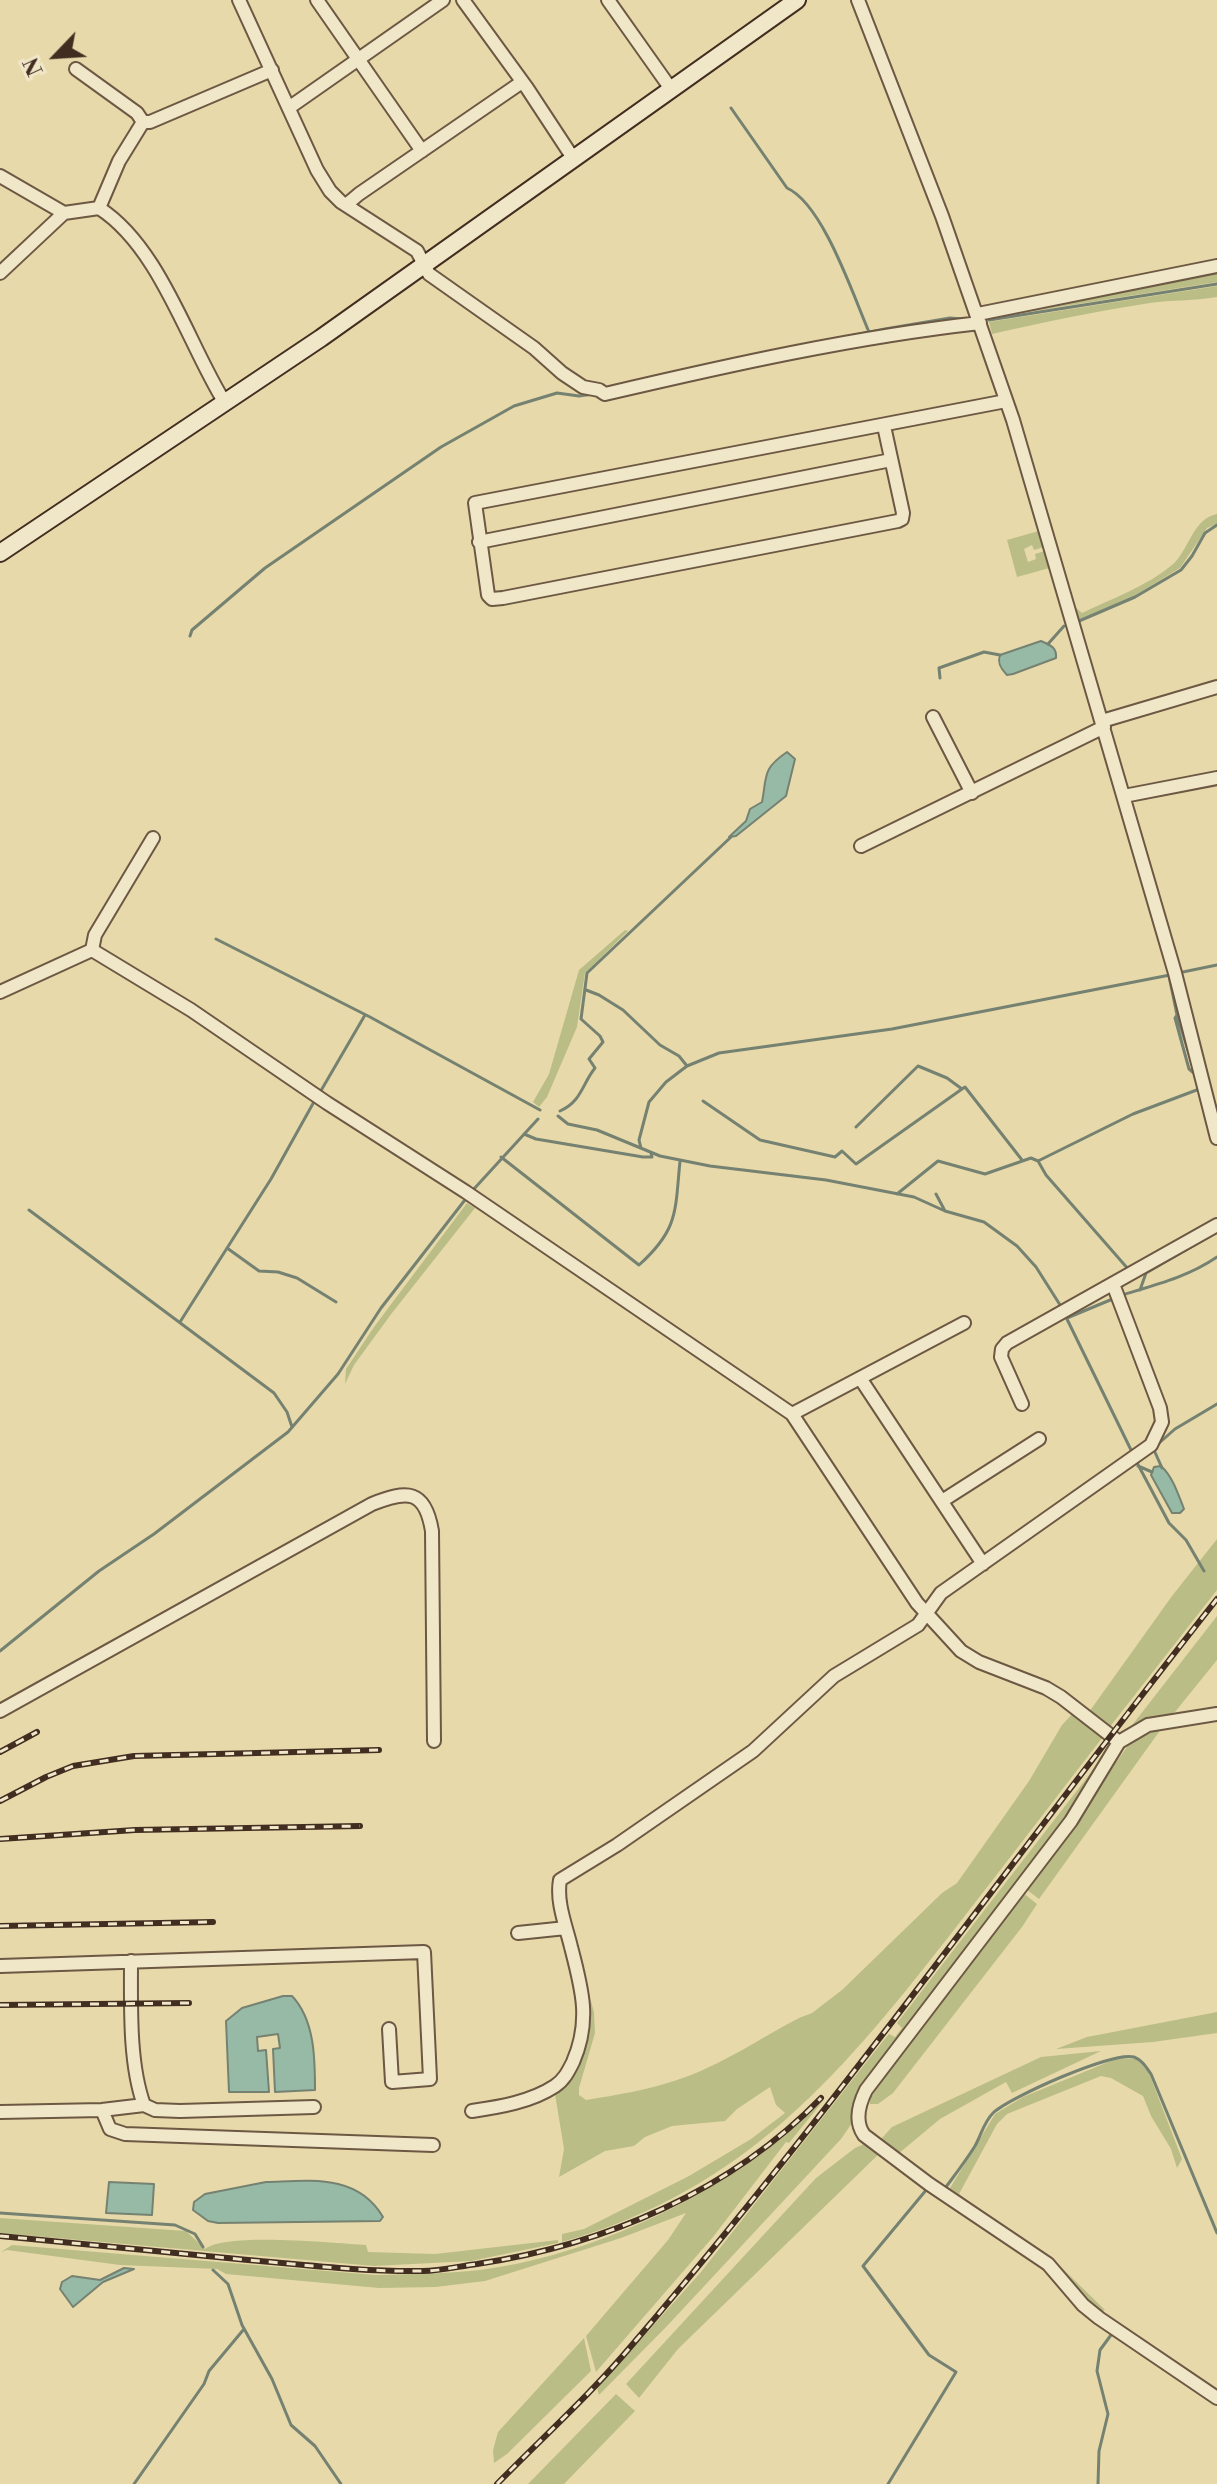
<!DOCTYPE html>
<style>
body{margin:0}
#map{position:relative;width:1217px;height:2484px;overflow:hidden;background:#e8d9aa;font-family:"Libre Bodoni",serif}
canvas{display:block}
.north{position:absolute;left:16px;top:16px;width:80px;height:80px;-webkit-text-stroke:6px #f0e6c8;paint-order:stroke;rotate:245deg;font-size:22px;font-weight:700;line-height:32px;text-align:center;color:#422d21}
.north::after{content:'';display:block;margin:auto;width:28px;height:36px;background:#422d21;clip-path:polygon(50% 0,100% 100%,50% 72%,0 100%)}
</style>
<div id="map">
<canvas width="1217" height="2484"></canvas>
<div class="north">N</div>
</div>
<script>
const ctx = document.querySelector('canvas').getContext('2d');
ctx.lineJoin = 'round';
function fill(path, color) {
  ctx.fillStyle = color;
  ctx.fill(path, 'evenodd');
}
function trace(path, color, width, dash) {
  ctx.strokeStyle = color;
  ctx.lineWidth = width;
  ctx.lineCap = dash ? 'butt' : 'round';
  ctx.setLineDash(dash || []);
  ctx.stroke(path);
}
const green = new Path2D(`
 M1217,269v13l-228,36 -1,-2z
 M1217,286v11c-23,4 -45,3 -67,6 -53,8 -105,19 -158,31l-3,-12z
 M1217,514v10l-10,4 -27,40 -46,28 -56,24 -3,-13 7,6c29,-14 65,-27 90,-48 17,-14 20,-46 45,-51z
 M1042,530l5,16 -13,4 -2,-5 -8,4 4,13 8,-3 -1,-5 13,-4 5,17 -36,10 -10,-37z
 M625,930l3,1 -43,42 -8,54 -30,70 -8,10 -6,-5 16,-28 30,-104z
 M467,1203l8,5 -83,105 -38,52 -9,19 1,-15 28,-42z
 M1217,1539v51l-108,138 -20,-16 83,-116z
 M1217,1616v44l-42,52 -49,21z
 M1075,1711l31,22c-50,64 -99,129 -149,193 -113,145 -210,264 -395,316v-8l22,-5 105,-53 62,-37 34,-26 -9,-8 -6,-18 -33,22 -12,12 -53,5 -27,11 -11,9 -29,5 -46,26 5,-28 -9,-55 31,-53 -23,-139 31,110 1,21 -16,55v7l7,5c31,-5 61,-10 91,-20 43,-14 82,-41 122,-62l13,-5 30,-23 100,-97 15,-10 72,-102 33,-56z
 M1164,1725l-125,174 -13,-10 101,-142 12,-12z
 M1113,1744l-24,45 -233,322 -4,12 -11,16 -173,186 -69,70 -2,-7 104,-116 182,-231 6,-7 6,3 7,-9 -5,-5z
 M1022,1892l15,12 -15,23 -129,166 -15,11h-8v-5l18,-30z
 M1217,2012v21l-64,9 -97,7 31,-12z
 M1101,2051l-89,42 -6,-11 -66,37 -42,35 -14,-11 -2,-5 10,-11 149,-70z
 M1118,2058l19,1 12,14 33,86 -5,9 -6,-19 -20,-33 -8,-20 -32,-18 -10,-2 -94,38 -10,10 -38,70 103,74 43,42 -5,2 -153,-119 48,-79 28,-17z
 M823,2101l-34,42 -3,-1 -73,95 -117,135 -10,-36 82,-96 18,-27 -65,25 -136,43 -49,6 -57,1 -153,-14 -9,-5 -97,-4 -113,-15 -6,2 11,-7 364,30c35,-1 69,-1 104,-5 96,-13 188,-53 269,-107 26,-18 50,-41 74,-62z
 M864,2144h6l13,6 -205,199 -39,49 -13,-14 190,-206 39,-30z
 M0,2218l186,13 19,18c21,-17 130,-6 161,-4l2,7 67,2 123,-14v3l-87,18 -97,5 -374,-33z
 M584,2338l7,33 -84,83 -13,9 -1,-13 5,-18z
 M616,2394l19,17 -71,73h-36z`);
const water = new Path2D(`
 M1041,641c9,4 16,6 15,17l-43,16 -6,1c-6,-6 -10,-12 -7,-20z
 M787,752l8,7 -9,37 -50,40 -7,1 17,-16 4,-12 12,-7c5,-26 0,-33 25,-50z
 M1161,1466c12,11 17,28 23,43l-4,4h-8l-21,-38 3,-8z
 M283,1996h9c23,24 23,64 23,94l-40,2 -2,-43 7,-1 -2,-14 -21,3 1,14 8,-1 3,42h-40l-3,-71 16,-13z
 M109,2182l45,2 -2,31 -46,-2z
 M266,2182c43,-1 91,-9 117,35l-3,4 -162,2 -10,-2 -15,-11 1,-8 11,-8z
 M124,2268l10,1 -31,13 -30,25 -13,-18 2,-7 10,-6 28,4z`);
const stream = new Path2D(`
 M731,108l56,80c36,16 66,107 82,144
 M989,320l228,-36
 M733,359l152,-30 65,-11 12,1
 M1079,621l56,-24 46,-27 11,-14 13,-23 12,-8
 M190,636l2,-6 73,-62 176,-121 73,-41 43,-13 22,3 15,-2
 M1048,644l16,-18
 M940,678l-1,-10 45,-16 16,3
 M216,939l154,78 170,93
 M1178,973l39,-8
 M1169,976l8,39 -2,3 14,51 6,5
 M586,990l13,5 24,15 37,35 19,11 8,10 32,-13 173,-24 278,-54
 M1177,1015l13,42
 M319,1094l46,-79
 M703,1101l57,39 75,17 7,-6 14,13 106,-75
 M560,1111c22,-10 22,-27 35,-43l-6,-9 14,-17 -3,-6 -19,-17 6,-46 144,-136
 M558,1116l10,8 29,6 63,26 50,10 116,14 88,17 31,14 39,11 33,24 19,21 26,41
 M856,1127l62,-61 29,12 15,11 3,-2 57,73
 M524,1134l12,5 107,18h9l-1,-4
 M641,1148l-2,-8 10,-38 17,-20 21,-16
 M501,1157l138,108c40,-36 36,-54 41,-104
 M1038,1161l95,-47 69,-26
 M473,1190l65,-71
 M897,1194l41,-33 47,13 46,-16 7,3 8,14 83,95
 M936,1194l9,17
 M29,1210l245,183 13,19 5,15
 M227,1248l32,23 19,1 19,6 39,24
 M1140,1290l6,-17 71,-41
 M1122,1295c33,-10 66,-18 95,-38
 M1065,1315l67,137
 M1067,1318l48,-20
 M180,1322l91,-143 44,-79
 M1158,1444l17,-15 42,-25
 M1154,1450l8,18
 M1135,1459l34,64 17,17 18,31
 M1138,1466l14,6
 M0,1651l99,-80 55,-37 134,-102 50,-58 43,-66 87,-112
 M943,2191c11,-15 22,-29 32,-45 6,-11 9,-24 18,-33 17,-16 120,-62 141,-56 8,3 12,10 17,17l66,159
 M0,2213l175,12 20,9 8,13
 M213,2270l15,14 14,41 30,54 19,46 24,21 26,38
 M134,2484l70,-100 5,-13 35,-42
 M888,2484l68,-112 -27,-17 -66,-89 64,-77
 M1098,2484l1,-33 9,-37 -11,-43 3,-21 11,-15`);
const street = new Path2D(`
 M239,0l78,170 13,21 11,11 76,49 12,23 105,74 28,25 21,14 16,3 6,4c124,-29 249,-57 375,-71
 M317,0l105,151
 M463,0l64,88 46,70
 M608,0l63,89
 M858,0l84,216 71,204 162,553 42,165
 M76,69l61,44 6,9h7l122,-52
 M290,107l153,-107
 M0,176l64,37
 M346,205l13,-11 163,-112
 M99,208l20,-47 24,-39
 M0,273l64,-60 35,-5c61,39 89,136 126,195
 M978,314l239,-48
 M884,426l19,87 -1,6 -4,2 -395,77 -11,1 -4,-4 -13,-92 531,-102
 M479,542l412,-82
 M933,717l39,76
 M1102,721l115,-34
 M1124,796l93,-18
 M861,846l243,-119
 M92,950l3,-15 58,-97
 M0,992l92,-42 99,60 136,93 139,89 326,222
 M964,1323l-172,91 125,189 44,48 18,11 67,26 15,9 58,45 29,-17 69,-11
 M860,1378l123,186
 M1022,1404l-21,-47 1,-8 5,-6 210,-118
 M942,1501l97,-62
 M0,1711l372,-207c35,-14 53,-15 60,27l2,210
 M1119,1742l-48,79 -205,269c-7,14 -12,31 -2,45l65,49 119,80 35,41 16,13 118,80
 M518,1933l48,-5
 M131,1961c0,45 -2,103 13,144
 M0,1966l424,-14 6,127 -38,3 -3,-53
 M102,2110l8,19 15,5 308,11
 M472,2111c27,-4 59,-9 83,-25 9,-6 13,-14 18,-24 18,-41 9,-73 -2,-115 -5,-21 -15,-45 -11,-67l57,-35 136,-94 81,-75 84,-51 23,-32 210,-148 11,-23 -2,-14 -47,-124
 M0,2112l102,-2 42,-5 11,5 25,1 134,-4`);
const secondary = new Path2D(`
 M0,553l321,-215 476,-338`);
const rail = new Path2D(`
 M0,1752l37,-20
 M0,1801l46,-24 27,-11 61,-10 245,-6
 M0,1839l135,-9 225,-4
 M0,1926l213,-4
 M0,2005l189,-2
 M0,2236c83,8 165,16 248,24 58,5 117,12 175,11 18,0 37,-5 54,-7 127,-19 254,-73 344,-166
 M497,2484c45,-46 94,-90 135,-139 206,-240 389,-498 585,-746`);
fill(green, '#babe86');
fill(water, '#97baa6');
trace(water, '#758271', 2);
trace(stream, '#758271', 3);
trace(street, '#6c5843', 16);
trace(secondary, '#422d21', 20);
trace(street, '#f0e6c8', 12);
trace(secondary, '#f0e6c8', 16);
trace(rail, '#422d21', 6);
trace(rail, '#f0e6c8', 3, [9]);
</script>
